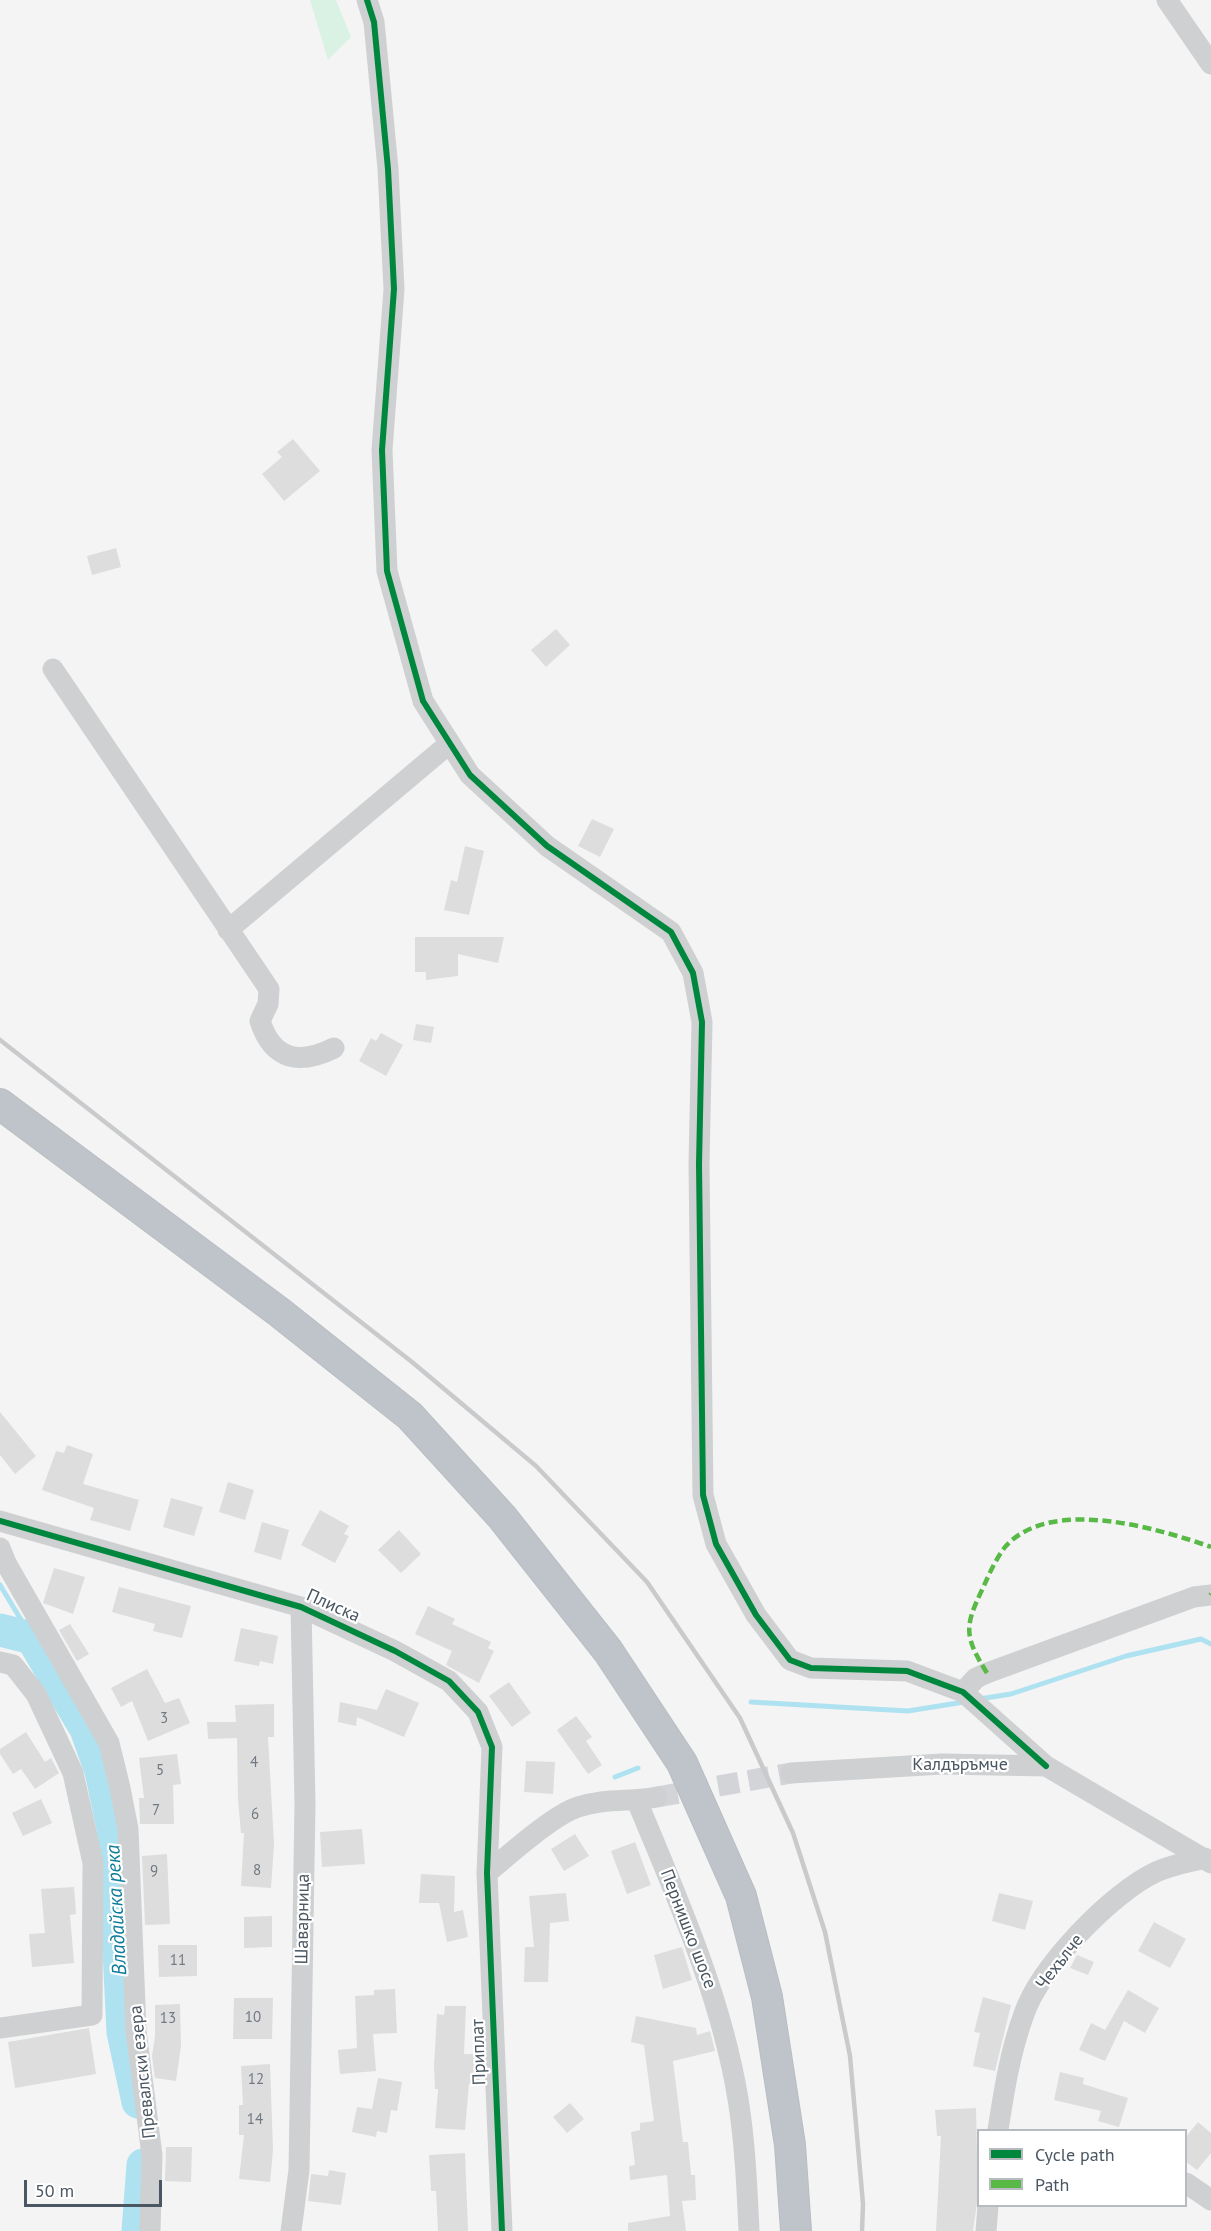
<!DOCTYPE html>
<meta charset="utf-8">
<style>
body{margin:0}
#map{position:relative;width:1211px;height:2231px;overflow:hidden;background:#f4f4f4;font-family:"PT Sans",sans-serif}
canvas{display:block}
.legend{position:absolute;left:977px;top:2129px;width:210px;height:78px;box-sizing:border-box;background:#fff;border:2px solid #b7bbc0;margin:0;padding:8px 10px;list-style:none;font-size:18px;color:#4a5661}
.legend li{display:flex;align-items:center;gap:12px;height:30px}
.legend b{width:30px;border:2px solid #b7bbc0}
.scale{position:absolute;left:24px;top:2180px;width:138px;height:27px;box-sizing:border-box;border:3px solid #4a5661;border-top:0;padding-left:8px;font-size:18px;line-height:21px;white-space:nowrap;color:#4a5661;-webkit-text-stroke:4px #fff;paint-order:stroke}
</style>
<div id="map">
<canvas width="1211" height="2231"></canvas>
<ul class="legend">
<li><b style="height:8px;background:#00873e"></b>Cycle path</li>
<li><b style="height:8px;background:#58b947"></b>Path</li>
</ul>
<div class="scale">50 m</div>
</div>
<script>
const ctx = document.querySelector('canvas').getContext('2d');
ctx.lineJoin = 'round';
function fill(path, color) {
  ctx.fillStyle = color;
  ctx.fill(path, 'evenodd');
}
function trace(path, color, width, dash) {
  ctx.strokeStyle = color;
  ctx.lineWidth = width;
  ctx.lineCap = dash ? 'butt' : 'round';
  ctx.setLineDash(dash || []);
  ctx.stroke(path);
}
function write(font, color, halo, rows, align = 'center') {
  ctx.font = font + ' "PT Sans",sans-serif';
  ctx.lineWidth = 4.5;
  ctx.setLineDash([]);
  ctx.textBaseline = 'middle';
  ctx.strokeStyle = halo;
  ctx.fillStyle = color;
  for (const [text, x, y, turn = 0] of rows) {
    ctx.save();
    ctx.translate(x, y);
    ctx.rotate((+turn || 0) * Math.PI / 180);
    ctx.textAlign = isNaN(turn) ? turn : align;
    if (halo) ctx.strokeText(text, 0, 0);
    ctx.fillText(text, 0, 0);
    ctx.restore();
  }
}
const green = new Path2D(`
 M310,0h26l15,37 -23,23z`);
const stream = new Path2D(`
 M0,1585l32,53
 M979,1699l32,-5 115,-38 75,-17 10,5
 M751,1702l157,9 56,-9
 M615,1777l23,-9`);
const river = new Path2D(`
 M0,1630l32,8 54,91 15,42 12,58 10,203 15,70
 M138,2231l5,-66`);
const building = new Path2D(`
 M293,439l27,32 -36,30 -22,-27 20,-17 -5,-5z
 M116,548l5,19 -29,8 -5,-19z
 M556,629l14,16 -24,22 -15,-17z
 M592,819l22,10 -14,28 -22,-11z
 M465,846l19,5 -15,64 -25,-5 7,-30 6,2z
 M415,937h89l-6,26 -40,-9v22l-32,4v-8h-11z
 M416,1024l18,3 -3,16 -18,-3z
 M381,1033l22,12 -17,31 -27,-15 12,-23 5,3z
 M0,1412l36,44 -21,18 -15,-19z
 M67,1445l26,9 -10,30 56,16 -9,31 -40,-11 4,-12 -52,-18 14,-39 8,2z
 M228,1482l26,8 -9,30 -26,-8z
 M171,1498l32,9 -9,29 -31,-9z
 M320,1510l29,16 -5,8 5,2 -14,27 -34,-18z
 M262,1522l27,8 -8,30 -27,-8z
 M399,1530l22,24 -20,19 -23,-23z
 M54,1568l31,9 -12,37 -30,-11z
 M119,1587l72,19 -9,32 -29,-7 2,-7 -43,-12z
 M428,1606l27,13 -3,5 39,18 -3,6 6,3 -15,32 -33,-18 6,-14 -37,-17z
 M70,1624l19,30 -12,7 -18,-31z
 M241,1628l37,8 -5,28 -13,-3 -1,5 -25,-5z
 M147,1669l18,34 14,-5 11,25 -42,18 -16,-40 -11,6 -10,-19z
 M509,1682l22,31 -19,14 -23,-31z
 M386,1689l33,14 -15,34 -47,-20 -1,9 -18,-4 2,-20 37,8z
 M274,1704v33h-6l6,107 -3,44 -30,-2 3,-53h-3l-3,-34 -1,-61 -29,1 -1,-17h29l-1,-17z
 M576,1716l16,21 -6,4 16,24 -14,9 -31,-44z
 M26,1732l19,30 6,-4 8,15 -24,16 -14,-20 -8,5 -13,-20v-5z
 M177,1754l4,30 -8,1 1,39h-34l-1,-26h5l-5,-40z
 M526,1761l29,1 -2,32 -29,-2z
 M41,1799l11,24 -29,13 -11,-23z
 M362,1829l3,35 -43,3 -2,-35z
 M575,1834l14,22 -25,15 -13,-22z
 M635,1842l16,43 -24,9 -16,-43z
 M167,1854l3,70 -25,1 -3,-69z
 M421,1874l34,2 -1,36 9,-2 5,27 -21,5 -8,-39h-20z
 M74,1887l2,27 -6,1 4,48 -42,4 -3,-33 16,-1 -4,-44z
 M566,1893l3,28 -19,2 -2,59h-24l1,-35h9l-5,-51z
 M999,1893l34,8 -8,29 -33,-9z
 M272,1916v31l-28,1v-31z
 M1154,1922l32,17 -16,29 -32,-17z
 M158,1945h39v31l-38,1z
 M682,1947l10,33 -29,9 -9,-34z
 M1077,1955l17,7 -6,13 -18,-7z
 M395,1989l2,44 -24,1 3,37 -36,3 -2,-24 19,-2 -2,-52 19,-1v-5z
 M1128,1990l31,18 -14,25 -21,-12 -19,40 -26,-11 12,-27 14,7z
 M983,1997l28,8 -16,66 -22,-5 7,-33 -6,-1z
 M234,1998h39l-1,41h-39z
 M180,2004l1,42 -5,35 -21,-3 -3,-22 3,-20v-31z
 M445,2006h21l-2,48h15l1,30h-11l-4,46 -30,-2 3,-39h-3l-1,-23 3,-52 7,1z
 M636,2016l60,12 1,7 13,-4 5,20 -42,10 10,81h5l3,33h4l1,25 -14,1 4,30h-58v-8l42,-7 -3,-41 -37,5 -1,-14 6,-1 -4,-33 9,-2v-7l14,-2 -10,-76 -13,-3z
 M89,2028l7,46 -81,14 -7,-46z
 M270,2064l3,86 -3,32 -31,-3 5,-44h-5v-30h4l-2,-39z
 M1060,2072l24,6 -1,6 45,14 -9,29 -21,-6 3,-10 -47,-11z
 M378,2078l24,4 -5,29 -6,-1 -4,23 -10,-2 -1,6 -24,-5 5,-25 15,2z
 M570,2103l14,16 -17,14 -14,-16z
 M976,2108l2,88 -5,35h-37l5,-95h-4l-2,-26z
 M1198,2122l13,11v20l-14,17 -12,-9v-23z
 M166,2147h26l-1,35 -26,-1z
 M465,2153l3,78h-30l-2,-40h-5l-2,-36z
 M329,2170l17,3 -5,32 -33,-4 3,-27 17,2z`);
const minorTunnel = new Path2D(`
 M657,1797l134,-24`);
const minor = new Path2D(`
 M367,0l7,22 14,147 6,120 -12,161 5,121 36,130 47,74 77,71 124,86 22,41 9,49 -3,142 4,331 13,49 40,71 34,45 21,8 96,3 56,21 83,74
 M1167,0l44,64
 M53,669l216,320 -1,15 -8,17c13,40 40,44 74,27
 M228,930l222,-187
 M0,1521l301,86 94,44 54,30 29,31 14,35 -5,126 15,358
 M0,1548l6,15 103,180 11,45 8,41 8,202 16,124 -2,76
 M0,1662l13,3 23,29 37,79 20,90 -1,152 -92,13
 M963,1692l13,-14 11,-5 207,-76 17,-2
 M791,1773l151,-9 104,2 165,97
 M637,1801c40,97 84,194 101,298 7,43 9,88 11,132
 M487,1873c22,-18 66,-58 91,-66 27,-9 53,-5 79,-10
 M998,2130c6,-39 12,-78 26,-116 16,-47 87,-121 132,-142 15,-7 33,-10 49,-14
 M1186,2183l25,17
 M291,2231l8,-61 6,-366 -4,-197
 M986,2231l2,-25`);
const highway = new Path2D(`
 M0,1104l279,208 131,104 92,101 106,134 74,112 59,133 26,101 23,148 6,86`);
const rail = new Path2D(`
 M0,1040l412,322 124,104 111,116 93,136 53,115 32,99 25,124 13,148 -1,27`);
const quiet = new Path2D(`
 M1210,1595l1,-1
 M987,1673c-23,-37 -23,-46 -4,-85 6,-14 13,-29 22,-41 45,-51 152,-19 206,0`);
const cycleway = new Path2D(`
 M367,0l7,22 14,147 6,120 -12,161 5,121 36,130 47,74 77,71 124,86 22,41 9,49 -3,142 4,331 13,49 40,71 34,45 21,8 96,3 56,21 83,74
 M0,1521l301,86 94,44 54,30 29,31 14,35 -5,126 15,358`);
const numberNames = [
 ["3",164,1719],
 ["4",254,1763],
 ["5",160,1771],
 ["7",156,1811],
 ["6",255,1815],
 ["8",257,1871],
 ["9",154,1872],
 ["11",178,1961],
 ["10",253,2018],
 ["13",168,2019],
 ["12",256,2080],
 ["14",255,2120]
];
const streetNames = [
 ["Плиска",333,1606,24],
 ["Калдъръмче",960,1765],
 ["Шаварница",303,1919,-89],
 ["Пернишко шосе",688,1929,69],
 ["Чехълче",1060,1962,-52],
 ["Приплат",479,2052,-92],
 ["Превалски езера",143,2072,-96]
];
const waterNames = [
 ["Владайска река",117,1910,-93]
];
fill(green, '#d9f2e3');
trace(stream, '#aee2f0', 5);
trace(river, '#aee2f0', 33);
fill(building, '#ddddde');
trace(minorTunnel, '#d2d4d7', 21, [21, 10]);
trace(highway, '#b9bec3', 32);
trace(minor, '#ced0d2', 21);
trace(highway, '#bec4c9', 30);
trace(rail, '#c9cacc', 4.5);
trace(quiet, '#58b947', 4.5, [9, 4.5]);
trace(cycleway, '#00873e', 6);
write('15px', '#707881', null, numberNames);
write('18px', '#4a5661', '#fff', streetNames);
write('italic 20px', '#0c7c9b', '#fff', waterNames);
</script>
